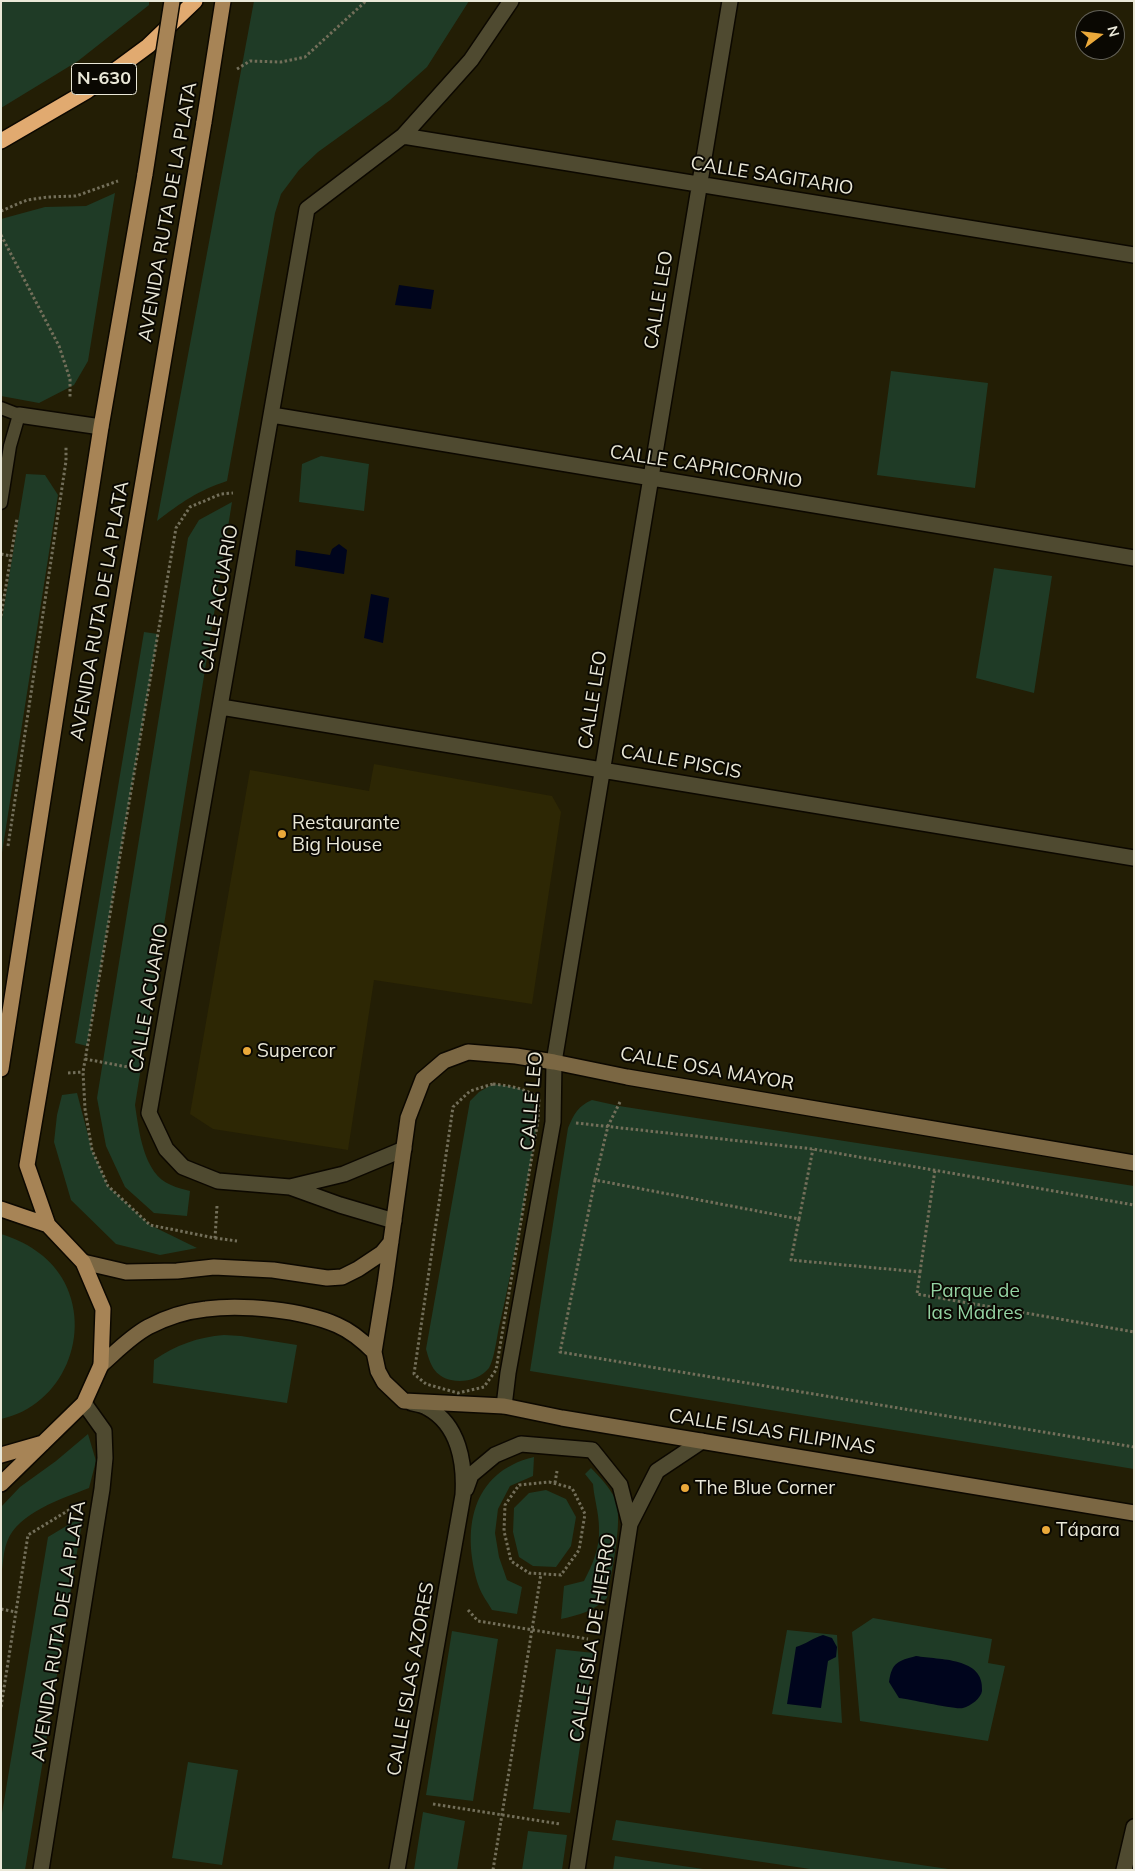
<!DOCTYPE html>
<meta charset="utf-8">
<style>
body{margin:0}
#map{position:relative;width:1135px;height:1871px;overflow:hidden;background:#231e05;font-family:Mulish,sans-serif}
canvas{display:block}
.frame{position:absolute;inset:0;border:2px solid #eae8d8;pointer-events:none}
.north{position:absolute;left:1075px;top:10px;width:50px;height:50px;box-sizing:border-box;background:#0a0802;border:1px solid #646258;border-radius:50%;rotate:75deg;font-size:14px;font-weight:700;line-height:20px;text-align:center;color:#eae8d8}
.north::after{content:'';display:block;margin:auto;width:18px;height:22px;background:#eba93a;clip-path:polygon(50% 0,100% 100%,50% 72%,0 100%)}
</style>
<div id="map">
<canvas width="1135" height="1871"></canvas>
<div class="frame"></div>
<div class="north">N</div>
</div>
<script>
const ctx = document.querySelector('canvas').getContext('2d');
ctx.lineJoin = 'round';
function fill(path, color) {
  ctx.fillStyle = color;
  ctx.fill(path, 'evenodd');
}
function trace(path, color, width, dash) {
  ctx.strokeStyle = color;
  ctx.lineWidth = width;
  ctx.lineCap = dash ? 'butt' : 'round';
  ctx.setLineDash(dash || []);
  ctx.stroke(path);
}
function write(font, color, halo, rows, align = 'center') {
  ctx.font = font + ' Mulish,sans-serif';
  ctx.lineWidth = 4;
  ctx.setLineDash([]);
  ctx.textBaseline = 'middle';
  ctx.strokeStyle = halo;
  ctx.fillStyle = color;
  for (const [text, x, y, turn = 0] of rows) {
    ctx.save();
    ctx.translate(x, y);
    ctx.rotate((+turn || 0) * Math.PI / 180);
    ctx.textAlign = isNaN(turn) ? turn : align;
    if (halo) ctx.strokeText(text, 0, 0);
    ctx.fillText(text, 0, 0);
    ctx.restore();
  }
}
const built = new Path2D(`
 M374,764l178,32 9,16 -29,192 -158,-24 -26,170 -135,-21 -23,-15 60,-344 119,21z`);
const green = new Path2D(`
 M1,1h148v4l-71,56 -77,47z
 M254,1h215l-42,66 -37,33 -72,52 -19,18 -18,24 -6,19 -48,268c-30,10 -45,21 -70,40z
 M115,193l-27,168 -14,24 -35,18 -38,-7v-177l44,-12 41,-1z
 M891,371l97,12 -13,105 -98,-13z
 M321,456l48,8 -5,47 -65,-9 3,-38z
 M26,474l19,1 13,20 -57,364v-234z
 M232,502l-97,603c4,25 8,69 36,80 6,3 13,4 19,6l-3,25 -33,-3 -29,-26 -19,-41 -9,-48 91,-560 11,-18z
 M994,568l58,8 -18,117 -58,-15z
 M144,632l14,2 -71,412 -12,-3z
 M493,1084c17,2 32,4 46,14l-1,22c-12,69 -23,139 -39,207 -2,10 -5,33 -10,41 -9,11 -25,15 -38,12 -17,-4 -21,-16 -25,-31l44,-248 9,-9z
 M77,1093l15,57 16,36 42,39 47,23 -37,7 -44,-11 -45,-44 -17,-58 3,-27 5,-20z
 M592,1100l27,6 515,80v283l-604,-98 38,-243c6,-14 10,-22 24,-28z
 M1,1234c25,8 47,21 61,44 32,54 1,128 -61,141z
 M224,1335l17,1 56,9 -10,58 -134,-20 1,-23c22,-15 44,-23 70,-25z
 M88,1434l8,27 -7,27c-27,11 -71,24 -82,54 -4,10 -4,24 -6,34v-69l19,-20 36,-26z
 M534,1457l-1,19 -23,10 -12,23 -3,24 4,24 8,23 15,7 -5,27 -25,-4c-4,-7 -10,-15 -13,-23 -18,-55 -9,-115 55,-130z
 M591,1468c9,9 18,19 24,30 9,21 -4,76 -8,100 -14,13 -27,17 -46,21l3,-33 20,-5c9,-17 16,-34 15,-53 0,-15 -5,-30 -6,-44l-8,-10z
 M546,1490l20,9 10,18 -5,29 -15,21 -23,-1 -14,-9 -6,-25 1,-24 15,-15z
 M83,1516l-58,354h-24v-51l47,-282z
 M873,1618l119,21 -4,24 17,3 -17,75 -128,-20 -8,-89z
 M787,1630l50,5 5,88 -70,-9z
 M452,1631l46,8 -25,162 -47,-6z
 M556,1649l38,4 -24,160 -37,-4z
 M188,1762l50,8 -16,95 -50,-7z
 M423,1812l42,9 -8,49h-43z
 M616,1820l339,50h-138l-205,-30z
 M528,1831l39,4 -5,35h-40z
 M615,1856l95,14h-97z`);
const water = new Path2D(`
 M399,285l35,5 -3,19 -36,-4z
 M339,544l8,6 -3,24 -49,-8 1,-16 34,5 2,-6z
 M371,594l18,4 -6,45 -19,-5z
 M823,1635l9,3 5,9 -1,10 -8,4 -7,47 -34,-4 9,-57c10,-3 17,-9 27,-12z
 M916,1656c23,4 69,1 66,35 -1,7 -11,15 -19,17 -8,2 -53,-9 -64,-10l-10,-16c3,-20 9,-21 27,-26z`);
const path = new Path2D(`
 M237,69l13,-8 31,1 24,-5 61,-56
 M1,211l26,-11 21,-3 28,-1 42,-15
 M1,235l58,111 11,33v19
 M1,554l10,2
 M1,616l16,-97
 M8,846l58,-385v-15
 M85,1059l48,9
 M68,1073l15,-1
 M493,1084c17,2 32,4 46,14l-1,22 -42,250 -12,17 -26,6 -32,-9 -12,-10 39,-267 17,-16z
 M620,1102l-12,24 -13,54 204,39 -8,41 129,12 -3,22 217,38
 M576,1123l237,26 321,56
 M595,1180l-35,172 574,95
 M217,1206l-2,32 -65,-13 -42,-39 -16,-36 -7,-41 -2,-37 93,-544 14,-21 31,-13 12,-1
 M799,1219l14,-70
 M215,1238l22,3
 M920,1272l15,-102
 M549,1482l23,6 13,26 -6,36 -18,25 -32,-2 -18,-12 -7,-30 1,-26 14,-20z
 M555,1483l2,-12
 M1,1609l15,3
 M468,1610l10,11 110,18
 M1,1707l27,-172 46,-28
 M433,1804l127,20
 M493,1870l48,-296`);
const lane = new Path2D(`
 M1,408l18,7 -9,31 -9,57`);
const street = new Path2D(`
 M403,136l731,119
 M19,415l82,12
 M272,415l862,143
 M221,707l913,151
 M290,1187l54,-13 60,-25
 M394,1221l-54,-16 -50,-18 -72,-6 -35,-14 -17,-18 -17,-36 158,-904 96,-73 68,-76 40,-59
 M504,1406l4,-33 45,-251 1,-60 176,-1061
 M466,1489l5,-14 24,-20 26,-11 71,6 28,35 10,39
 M41,1870l61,-381 3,-31 -1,-27 -20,-28
 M397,1870l66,-375c2,-32 -4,-70 -35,-87 -5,-3 -11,-4 -16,-5
 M577,1870l53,-346 27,-53 45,-30
 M1124,1870l10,-43`);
const secondary = new Path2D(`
 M1134,1163l-507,-86 -73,-15 -38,-6 -48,-4 -24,9 -21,18 -15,39 -23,166 -11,68 4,19 6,11 20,19 100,5 58,12 572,95
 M83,1262l43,10 51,-1 37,-4 59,3 54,8 15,-1 16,-8 24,-16 9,-11
 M101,1365c15,-13 29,-28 47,-38 17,-9 39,-16 58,-18 36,-5 97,1 131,16 14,6 26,16 37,27`);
const primary = new Path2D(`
 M1,1069l100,-642 44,-253
 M1,1209l47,16 35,37 20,47 -2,56 -17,38 -83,81
 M48,1225l-21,-60 177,-1043
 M1,1455l42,-12`);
const highway = new Path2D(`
 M1,141l86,-50 61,-45 47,-45`);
const primaryBridge = new Path2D(`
 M204,122l19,-121
 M145,174l27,-173`);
const markers = [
 [282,834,5,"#eba93a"],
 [247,1051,5,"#eba93a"],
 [685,1488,5,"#eba93a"],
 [1046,1530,5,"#eba93a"]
];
const shields = [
 [104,79,65]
];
const shieldNames = [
 ["N-630",104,79]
];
const streetNames = [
 ["CALLE SAGITARIO",772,176,9],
 ["AVENIDA RUTA DE LA PLATA",168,212,-80],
 ["CALLE LEO",659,300,-81],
 ["CALLE CAPRICORNIO",706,467,9],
 ["CALLE ACUARIO",219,599,-80],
 ["AVENIDA RUTA DE LA PLATA",100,611,-80],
 ["CALLE LEO",593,700,-81],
 ["CALLE PISCIS",681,762,10],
 ["CALLE ACUARIO",149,998,-80],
 ["CALLE OSA MAYOR",707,1069,10],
 ["CALLE LEO",532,1101,-85],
 ["CALLE ISLAS FILIPINAS",772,1432,9],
 ["AVENIDA RUTA DE LA PLATA",59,1631,-81],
 ["CALLE ISLA DE HIERRO",593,1638,-81],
 ["CALLE ISLAS AZORES",411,1679,-80]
];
const poiNames = [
 ["Restaurante",292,823],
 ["Big House",292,845],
 ["Supercor",257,1051],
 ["The Blue Corner",695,1488],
 ["Tápara",1056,1530]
];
const parkNames = [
 ["Parque de",975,1291],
 ["las Madres",975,1313]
];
fill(built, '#2d2704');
fill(green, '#1f3b26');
fill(water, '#00051d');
trace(lane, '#0c0800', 15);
trace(street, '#0c0800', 18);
trace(secondary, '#0c0800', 18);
trace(primary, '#0c0800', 18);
trace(highway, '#0c0800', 18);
trace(path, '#736f5a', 3, [2.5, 2.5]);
trace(lane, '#4f4a30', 12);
trace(street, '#4f4a30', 15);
trace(secondary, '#7b6743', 15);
trace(primary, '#a78456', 15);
trace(highway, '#e1aa70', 15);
trace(primaryBridge, '#0c0800', 18, []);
trace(primaryBridge, '#a78456', 15);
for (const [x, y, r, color] of markers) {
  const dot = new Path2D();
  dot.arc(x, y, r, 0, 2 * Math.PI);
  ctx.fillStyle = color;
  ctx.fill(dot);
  trace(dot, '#0a0802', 2);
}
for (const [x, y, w] of shields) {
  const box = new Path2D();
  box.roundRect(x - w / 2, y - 15.5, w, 31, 4);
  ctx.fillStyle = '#0a0802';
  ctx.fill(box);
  trace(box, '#eae8d8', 1);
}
write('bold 18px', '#eae8d8', null, shieldNames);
write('19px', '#eae8d8', '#0a0802', streetNames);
write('19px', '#eae8d8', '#0a0802', poiNames, 'left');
write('19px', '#94d3a2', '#0a0802', parkNames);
</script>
